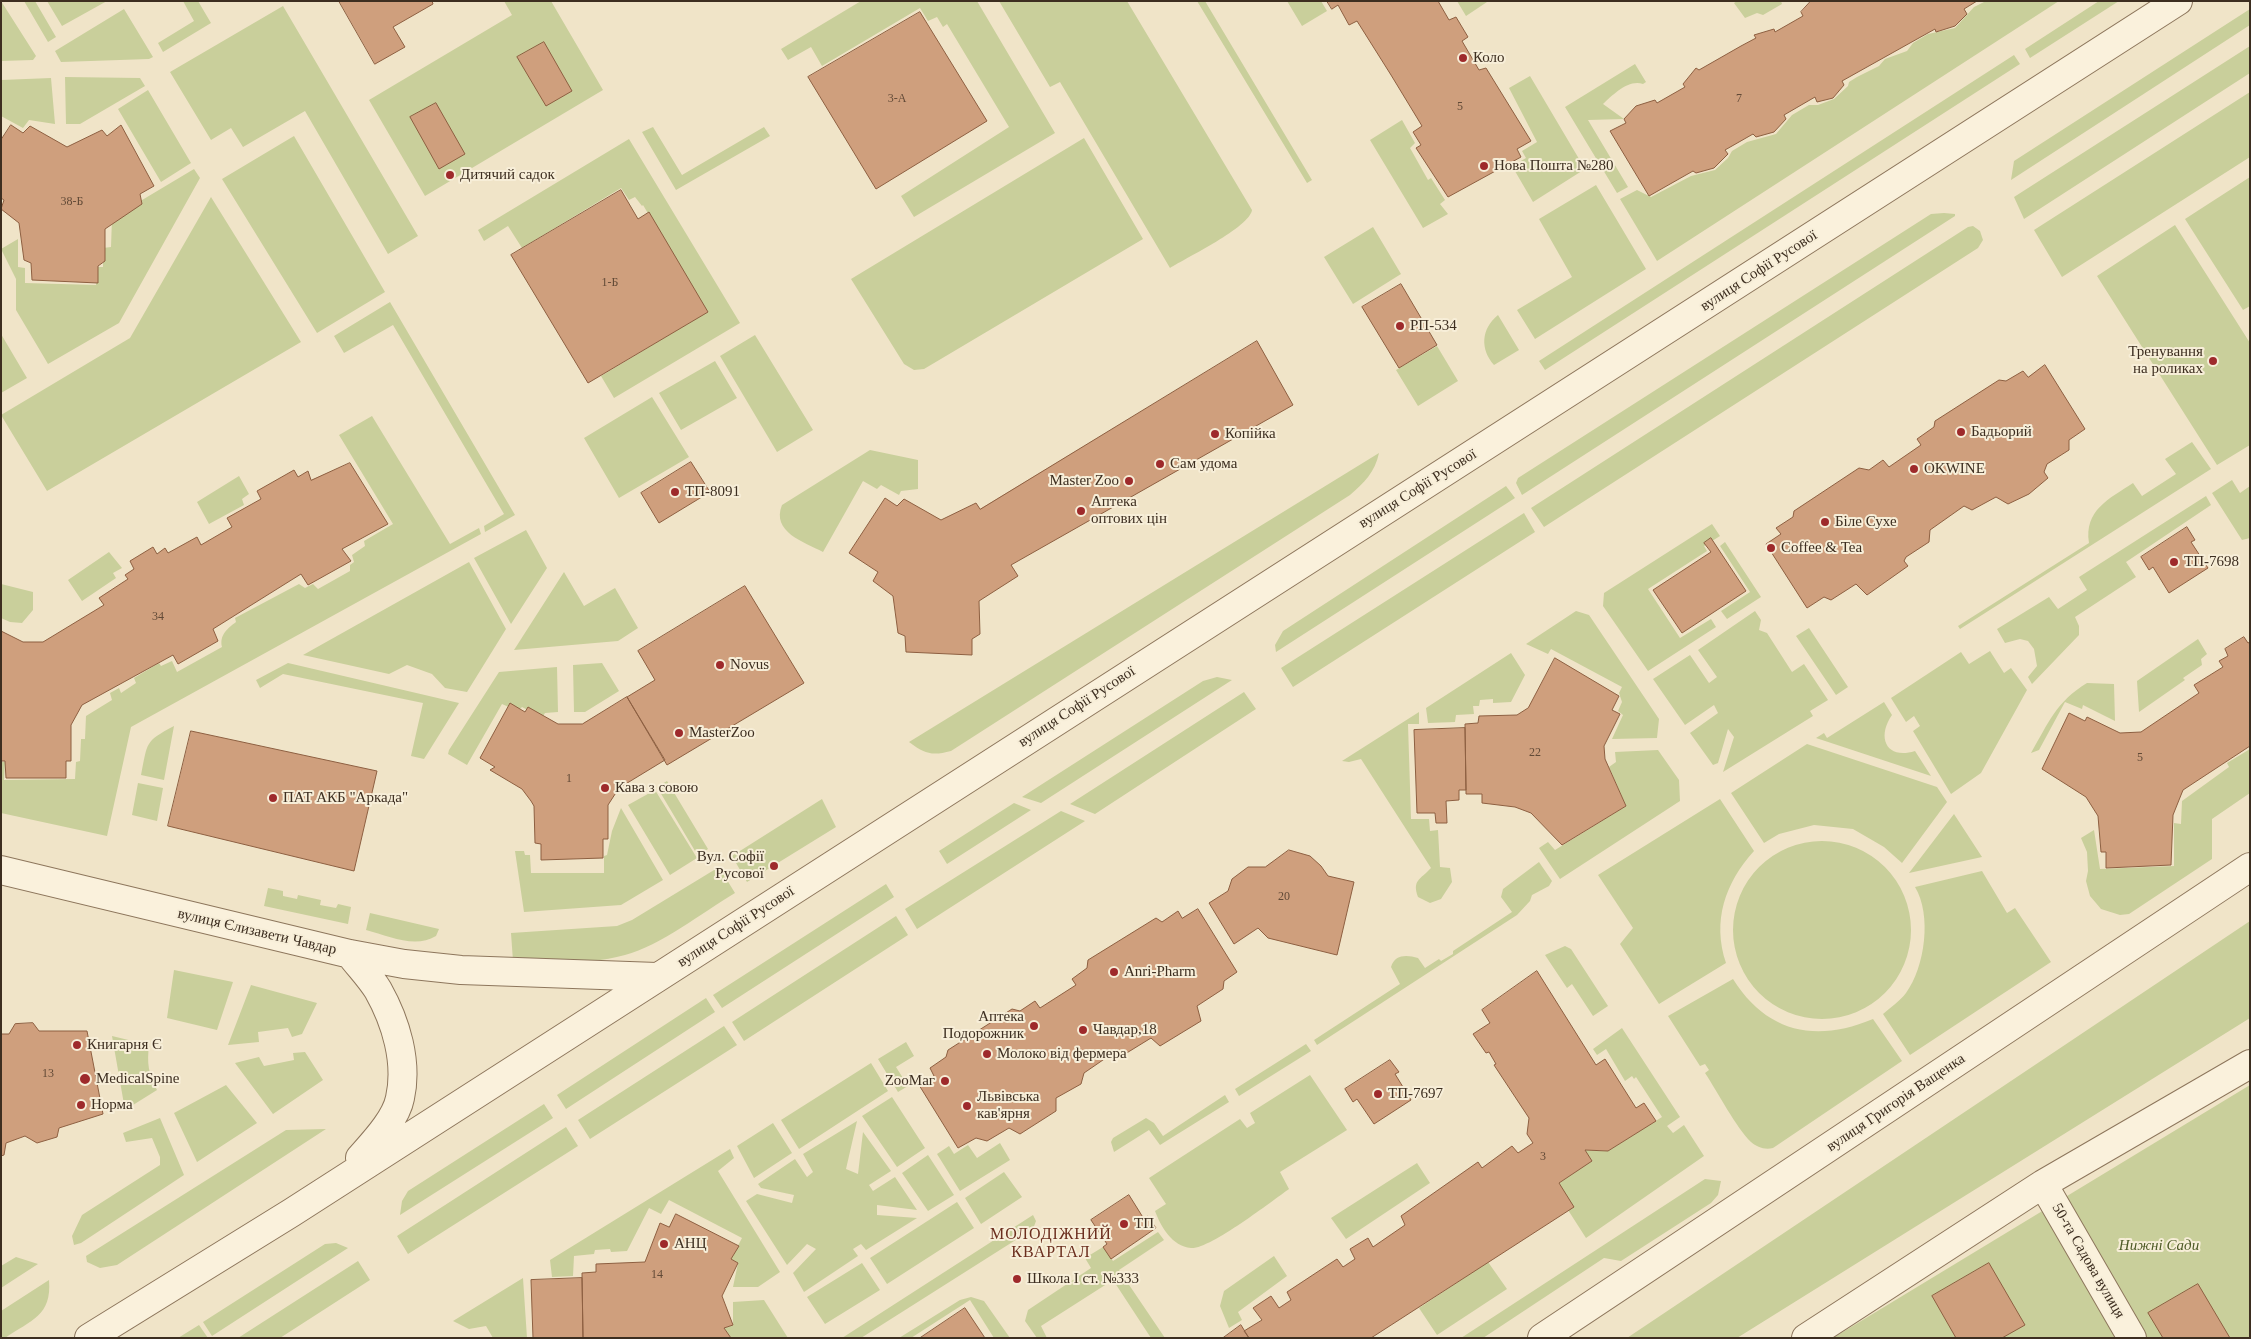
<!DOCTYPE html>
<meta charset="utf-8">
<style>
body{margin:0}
#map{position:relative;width:2251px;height:1339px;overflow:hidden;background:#f0e4c8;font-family:"Times New Roman",serif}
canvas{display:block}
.frame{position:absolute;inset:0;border:2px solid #3d2e20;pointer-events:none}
</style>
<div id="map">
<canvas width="2251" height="1339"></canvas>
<div class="frame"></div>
</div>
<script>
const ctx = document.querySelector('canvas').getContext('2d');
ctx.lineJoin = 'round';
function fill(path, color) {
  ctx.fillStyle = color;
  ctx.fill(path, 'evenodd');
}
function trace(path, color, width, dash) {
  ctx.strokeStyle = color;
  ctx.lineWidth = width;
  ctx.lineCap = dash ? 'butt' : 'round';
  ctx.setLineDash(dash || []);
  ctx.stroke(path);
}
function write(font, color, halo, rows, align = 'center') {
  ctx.font = font + ' "Times New Roman",serif';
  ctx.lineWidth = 4;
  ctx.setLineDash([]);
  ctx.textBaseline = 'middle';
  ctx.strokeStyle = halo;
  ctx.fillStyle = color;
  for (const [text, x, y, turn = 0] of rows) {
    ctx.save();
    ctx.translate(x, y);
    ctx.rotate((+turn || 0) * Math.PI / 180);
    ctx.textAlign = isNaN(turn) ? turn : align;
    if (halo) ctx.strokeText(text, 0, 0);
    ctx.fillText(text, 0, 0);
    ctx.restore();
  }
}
const green = new Path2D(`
 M1,1l35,55 -3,4 -32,1z
 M24,1h11l21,36 -8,5z
 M47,1h60l-45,25z
 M183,1h15l13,22 -48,29 -5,-9 36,-22z
 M504,1h47l52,89 -178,106 -56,-96 143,-85z
 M861,1h116l78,132 -141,84 -13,-21 108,-69 -62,-103 -4,3 -6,-10 -9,4 -8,-13 -98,58 -11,-19 -23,13 -7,-11z
 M999,1h128l125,209c-2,17 -66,48 -82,58l-110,-186 -10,5z
 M1197,1h8l107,179 -5,3z
 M1287,1h34l6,10 -25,15z
 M1457,1h30v1l-21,14z
 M1737,1h44l1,3 -19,11 -6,-2 -12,5 -11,-15z
 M1986,1h73l-402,260 -37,-62 17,-9 14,7 40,-21 24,-6 13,-12 4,-7 15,-9 29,-8 16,-19 17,-10h9l16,-6 14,-13 1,-4 8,-5 22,-11 6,-7 22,-8 6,-8 15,-9 27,-6 19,-21z
 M2099,1h20l-89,57 -5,-9z
 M283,6l135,230 -30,18 -83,-143 -62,36 -12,-19 -20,12 -41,-68z
 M124,9l29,48 -4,2 -88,3 -6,-11z
 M2250,9v16l-239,155 3,-19z
 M2250,46v27l-226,146 -10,-22z
 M2014,55l6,9 -475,306 -6,-9z
 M1635,64l11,18 -3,2c-15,-5 -30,11 -40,20l21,15 -36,1 40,67 -11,6 -52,-86z
 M1530,76l55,93 -52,33 -21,-36 14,-8 -4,-7 15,-9 -28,-54z
 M65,77l75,1 5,8 -65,38h-14z
 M51,78l4,46 -26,-4 -6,8 -22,-12v-36z
 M148,90l43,73 -30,19 -43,-73z
 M2250,92v65l-188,120 -28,-47z
 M1402,120l13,23 -5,5 18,32 3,-2 14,22 -5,4 8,10 -25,14 -53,-88z
 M653,127l29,48 82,-48 6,9 -94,54 -34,-58z
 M294,136l91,156 -68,41 -95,-154z
 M1084,138l59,101 -219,130 -10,1 -10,-6 -53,-85z
 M629,139l111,184 -126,75 -13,-22 106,-64 -64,-107 -1,1 -7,-9 -6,3 -8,-12 -99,60 -14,-22 -24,15 -6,-11z
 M194,169l6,9 -81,145 -71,41 -32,-54v-31l-15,-30 17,-10v28l7,1v15l71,2 -1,-18h8v-19l8,-1 1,-29z
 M2250,177v129l-7,4 -58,-91z
 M1596,185l50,84 -111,70 -18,-29 55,-33 -33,-58z
 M211,197l90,145 -254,149 -46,-76 129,-77z
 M1944,213l11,1v2l-433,279 -6,-12 2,-5 413,-264z
 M2175,225l75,118v102l-33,20 -120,-189z
 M1973,226l7,5 3,9 -5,8 -434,279 -13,-19 437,-281z
 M1373,227l28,47 -48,30 -29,-47z
 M390,302l125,213 -30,17 -1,-6 20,-12 -111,-189 -49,28 -10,-17z
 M1498,315l21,35 -25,15c-14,-16 -13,-36 4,-50z
 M1,334l26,44 -26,15z
 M755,335l58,95 -36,22 -57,-96z
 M1437,346l21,35 -40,25 -22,-36z
 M715,361l22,37 -56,32 -22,-37z
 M652,397l37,60 -70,41 -35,-60z
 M372,416l78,128 29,-16 2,6 -350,193 -24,109 -106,-23v-51h4l-1,18 71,-1 1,-17 4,-1 1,-22h4l1,-23 26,-16 -2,-7 9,-5 2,5 15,-10 -2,-5 25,-15 2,3 11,-5 5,11 45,-25c-3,-12 6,-19 14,-25l-1,-4 64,-34 6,4 8,-4 5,5 32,-18v-6l4,-3 -2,-7 13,-9 -1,-5 29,-17 -54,-89z
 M2192,442l19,27 -251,160 -2,-3 131,-83c-5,-33 20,-44 44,-60l9,13 34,-22 -11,-15z
 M870,450l48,10v29l-17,2 -2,4 -18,-10 -4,4 -14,-8 -40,71c-19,-10 -52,-20 -41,-47z
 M1379,453c-4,19 -15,30 -29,42l-399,256c-19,5 -26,3 -42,-9z
 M239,476l10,18 -7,5 2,6 -35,19 -12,-22z
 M2232,480l8,13 10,-7v52l-8,2 -30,-47z
 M1506,486l9,12 -239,154 -1,-7 8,-14z
 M2206,496l5,9 -85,57 10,15 -61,40 4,9v9l-47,49 -4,-7 9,-11 -3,-17 -6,-8 -8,-2 -15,4 -8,-14 52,-32 9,12 29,-19 -8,-13z
 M1524,513l11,19 -242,155 -12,-19z
 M1712,524l8,12 -16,10 3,5 -59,38 32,49 31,-19 5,8 -68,44 -45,-65 1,-13z
 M526,530l21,38 -36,56 -37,-66z
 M1725,542l36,55 -34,22 -6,-8 29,-19 -30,-46z
 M109,552l13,16 -9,5 3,5 -34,23 -14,-21z
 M469,562l37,67 -39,63 -22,-4 -13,-14 -25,-9 -18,9 -86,-19z
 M564,572l20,34 31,-18 23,40 -20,13 -104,9z
 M1,584l32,8v18l-11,13 -12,-1 -9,-4z
 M1576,611l13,4 70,104 -2,19 -45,1 11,-24 -5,-4 4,-9 -3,-9 3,-6 -71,-38 -3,5 -22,-10z
 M1755,611l6,9 -2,10 8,3 25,39 12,-8 24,36 -18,11 3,5 -90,56 11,-35 -6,-8 -10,34 -5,2 -23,-32 28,-20 -4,-8 -29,20 -32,-46 37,-24 19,28 8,-6 -19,-27z
 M1809,628l39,59 -12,8 -40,-59z
 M2198,639l9,15 -6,5 1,6 -19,13 2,2 -46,32 -2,-31z
 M1990,651l14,22 7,-5 16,22 -46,83 -30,21 -38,-63 7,-5 -6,-10 -8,6 -15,-24 70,-46 8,12z
 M1511,653l14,22 -14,27 -18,1v-4l-13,1 -1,6h-6l1,8 -18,1 -1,7 -27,1 -2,-15z
 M288,663l171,40 -35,56 -13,-3 12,-53 -140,-29 -23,14 -4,-8z
 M602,663l17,28 -34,21h-11l-1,-47z
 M557,667l1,45 -13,1 -3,5 -20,-11 -4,4 -16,-7 -35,61 -19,-11 1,-4 50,-78z
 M1217,677l15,3 -191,123 -19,-6 181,-116z
 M2087,683l27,1 1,37 -32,-16 -1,4 -17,-7 -26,48 -8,3c18,-31 25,-51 56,-70z
 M1244,692l12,17 -161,105 -25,-10z
 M1884,702l8,13c-16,23 -5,45 23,36l16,25 -115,-38 8,-5 3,5z
 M1419,712v12h-11l3,95h18l1,12 8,-1 2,37 10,1 2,14 -11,17 -11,4 -12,-6c-6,-17 2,-17 13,-29l-70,-109 -12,3 -7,-1z
 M174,726l-10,54 -23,-5c7,-33 3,-33 33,-49z
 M1807,744l130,43 10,15 -45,61 -18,-16 -31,-18 -39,-4 -35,9 -15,9 -33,-50z
 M2250,749v44l-38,26v40l-83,55 -9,1 -19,-6 -11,-13 -4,-15 2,-10 -1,-19 -6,-14 13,-8 6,39 74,-3v-43l7,1 1,-23 47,-34 -2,-4z
 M1658,750l21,30 1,21 -120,78 -21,-31 9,-6 7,8 71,-44 -17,-39 7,-5 -1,-10z
 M667,781l41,68 -10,7 -41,-69z
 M138,783l25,5 -6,33 -25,-6z
 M655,790l42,68 -27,17 -42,-70z
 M822,799l14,28 -89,55 -15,-26z
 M1720,799l34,52c-29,32 -42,70 -28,112l-67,41 -39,-60 13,-16 -35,-53z
 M1014,803l17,7 -84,54 -8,-13z
 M621,808l42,72 -42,25 -97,7 -9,-61h9l1,4h5l1,18h73v-17l3,-1 5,-24z
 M1061,811l24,10 -168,108 -12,-20z
 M1954,814l28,43 -73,16z
 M1733 930a89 89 0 1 1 178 0a89 89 0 1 1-178 0Z
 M1539,862l13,19 -3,5 -17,9 -2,6 -13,14 -200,130 -3,-5 86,-56 -9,-17c4,-13 16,-12 27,-9l7,10 14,-9 2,2 12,-7v-3l59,-39 -11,-15 2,-8z
 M719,867l16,26c-32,19 -75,53 -110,62 -37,10 -75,8 -112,6l-2,-28 106,-7 15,-6z
 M1982,871l25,42 8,-5 36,54 -141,93 -27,-41c7,-6 17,-13 23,-21 19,-26 26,-78 9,-106z
 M886,884l8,13 -172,111 -9,-13z
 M268,888l15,3v5l14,3 1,-4 23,5 -1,5 16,3 2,-4 13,3 -3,17 -84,-18z
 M370,913l69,16 -3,7c-21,13 -47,0 -70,-6z
 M896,916l12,19 -164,106 -12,-19z
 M2250,921v97l-513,320h-110z
 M1565,946l6,3 37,57 -15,10 -21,-32 -5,4 -22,-33z
 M174,970l59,12 -16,48 -50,-12z
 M1733,979c34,54 83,64 140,40l29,42 -129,87c-9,2 -16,-1 -22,-6 -14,-13 -34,-51 -46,-69l4,-3 -4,-6 -5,2 -32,-50z
 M251,985l66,18 -15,31 -10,3 -4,-9 -30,4 1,10 -31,3z
 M706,998l9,14 -149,97 -9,-14z
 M724,1026l13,19 -147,94 -12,-19z
 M1622,1028l58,89 -13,9 6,7 11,-8 20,31 -118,82 -18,-28 -9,-27 32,-22 -6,-11 23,1 54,-34 -26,-40 -2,2 -2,-3 -7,5 -19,-32 -9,6 -4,-6z
 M112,1036l37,9c-2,18 -1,28 8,45l-32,20z
 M906,1042l8,14 -18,11 12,19 -10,6 -20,-33z
 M1306,1044l5,7 -72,45 -4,-7z
 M305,1052l18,28 -50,34 -38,-51 24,-6 5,9 30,-6 -1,-7z
 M871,1063l17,28 -89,58 -18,-29z
 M1310,1075l37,55 -67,42 9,17c-17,12 -80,61 -98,59 -19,-2 -30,-21 -36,-37l11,-7 -17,-26 91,-59 7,9 8,-5 -5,-10z
 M226,1085l31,38 -60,39 -23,-49z
 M2250,1085v253h-417z
 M1225,1095l4,7 -69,43 -11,-15 -35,22 -3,-10 2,-4 33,-20 8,5 9,13z
 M892,1097l33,51 -28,19 -35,-51z
 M544,1104l9,14 -153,97 2,-14 6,-10z
 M160,1118l24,57 -103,68 -7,2 -2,-9 10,-21 78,-50v-8l-8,-19 -26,4 -3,-9z
 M857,1121l-11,48 12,5 5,-42 28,39 -22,14 4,6 22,-14 22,33 -40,-5v10l40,3 -51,32 -5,-6 -8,5 5,7 -54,36 -11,-19 23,-24 -9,-5 -20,21 -41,-64 11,-7 35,9 2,-8 -33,-7 -3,-4 37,-25 12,18 6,-5 -10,-18z
 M773,1123l19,30 -38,25 -17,-32z
 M566,1127l12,19 -170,108 -11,-18z
 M326,1129l-209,136 -17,3 -13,-6 -1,-6 200,-126z
 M1000,1143l10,17 -50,31 -23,-37 12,-8 5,8 14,-9 9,13z
 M730,1149l4,9 -16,13 62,101 -22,15h-25l5,-24 -7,-4 11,-21 -73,-38 -8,14 -12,-6 -22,43 -16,1 -1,-3 -15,1 -1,4 -20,2 -1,20 -21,1 -2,-17z
 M928,1155l26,40 -26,16 -26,-38z
 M1417,1163l13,20 -84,56 -15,-21z
 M1004,1172l18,25 -41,27 -16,-26z
 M1705,1179l16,2 -3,14 -7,8 -90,58 -17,-3 -121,80h-22z
 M957,1202l17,26 -87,56 -17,-26z
 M1033,1215l3,6 -3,8 -172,109h-19z
 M1158,1232l6,8 -45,30 46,68h-14l-38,-58 -72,46 6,12h-10l-12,-17 3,-11 63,-42 -6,-10 18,-11 10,14z
 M336,1243l12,5 -136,88 -9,-14 122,-78z
 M1274,1256l13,20 -49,36 4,8 -13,8 -9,-22 4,-15z
 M16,1257l22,7 -37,24v-22z
 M358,1261l12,19 -90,58h-42z
 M1488,1262l19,27 -70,46 -18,-27z
 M862,1263l18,27 -55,34 -18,-27z
 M523,1278l4,60h-34l-7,-12 -17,3 -16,-8z
 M49,1280c3,36 -18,40 -44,58h-4v-27z
 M971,1297l13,4 26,37h-16l-24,-38 -59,38h-12l61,-38z
 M764,1300l24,38h-57l-7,-10 9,-3v-23z
 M199,1325l9,13h-30z`);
const building = new Path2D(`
 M339,1h93l1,3 -40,23 12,20 -30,17z
 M1327,1h111l11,19 7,-3 12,20 -6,4 7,12 10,17 7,-2 45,73 -14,8 4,8 -73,40 -32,-49 5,-3 -8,-13 9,-6 -31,-51 -34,-54 -8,4 -11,-20 -6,4z
 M1811,1h166l-13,8 3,5 -12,12 -19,6 -1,-3 -93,52 2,4 -11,13 -16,4 -2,-5 -31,18 2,4 -12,13 -18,5 -3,-3 -28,16 3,4 -14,14 -18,5 -3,-2 -44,25 -39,-65 16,-8 -2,-4 12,-13 19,-6 2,3 28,-16 -2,-3 13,-16 3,2 42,-24 15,-8 -2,-3 20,-6 1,3 28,-16 -2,-4z
 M920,12l67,109 -111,68 -68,-112z
 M544,42l28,49 -26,15 -29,-49z
 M436,103l29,51 -26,15 -29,-52z
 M11,125l12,8 7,-7 37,21 35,-17 5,6 14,-11 33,61 -14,8 2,10 -37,25v32l-7,5v17l-66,-3 -1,-17 -7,-3 -5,-37 -18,-14 3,-9 -3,-2v-58z
 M621,190l17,29 11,-7 59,100 -120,71 -77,-128z
 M1401,284l36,61 -38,23 -37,-61z
 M1257,341l36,64 -282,160 7,11 -39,25 1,33 -8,5v16l-66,-3 -1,-16 -7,-3 -5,-37 -20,-15 5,-9 -29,-19 36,-55 12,8 7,-7 37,21 35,-17 4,6z
 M2045,365l40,64 -16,11v10l-22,14 -3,8 4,6 -19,16 -21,10 -12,-7 -24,13 -8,-4 -34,24 -1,12 -23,15 -2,4 4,5 -41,29 -11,-11 -25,16 -7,-3 -17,11 -41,-64 15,-10 -5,-6 17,-11 1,-6 65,-43 10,2 14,-10 6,7 32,-22 -4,-6 17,-12 1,-6 64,-41 7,1 17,-10 5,6z
 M691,462l19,30 -51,31 -18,-30z
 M350,463l38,61 -46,25 9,12 -43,24 -7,-11 -88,55 5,12 -40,23 -5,-9 -91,50 -11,20v36h-5v17h-60l-1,-17h-4v-130l22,11h20l61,-37 -5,-7 29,-19 -3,-4 9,-6 -4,-8 23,-14 4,7 8,-6 3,5 29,-16 4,8 31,-18 -5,-9 34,-19 -4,-8 37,-21 4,7 10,-6 3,9z
 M2187,527l8,13 -4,2 17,26 -39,25 -16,-26 -4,3 -8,-13z
 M1711,538l35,53 -64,42 -29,-43 58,-38 -7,-9z
 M745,586l59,97 -137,82 -40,-68 28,-17 -17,-29z
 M2244,637l4,6 2,-1v104l-67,44 -10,25 -2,50 -65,3v-16h-5l-3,-36 -12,-19 -44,-28 27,-56 16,8 2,-4 33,16 21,-1 58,-39 -5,-8 29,-18 -4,-6 9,-5 -3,-7z
 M1555,658l64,38 -7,14 8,4 -16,32 1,13 21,47 -64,39 -31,-32 -16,-6 -33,-4v-9h-16v-4l-1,-66 13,-1 1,-7 38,-1 11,-7z
 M627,697l38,63 -46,28 -11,17v34h-5v19l-62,2v-16l-6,-1 -1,-37 -3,-5 -9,-12 -32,-19 5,-3 -15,-9 30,-55 15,9 3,-5 30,17h24z
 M1465,728l1,62h-7v10l-13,1 1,22h-11l-1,-10h-18l-3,-83z
 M191,731l186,40 -23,100 -186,-45z
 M1289,850l21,6 11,10 7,10 26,6 -17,73 -69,-17 -10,-10 -24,16 -25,-41 19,-12 4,-12 16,-12h17z
 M1198,909l39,63 -13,9 -1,8 -26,17 4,15 -41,25 -9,-8 -26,16 -9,-3 -32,22 -3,11 -25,14v13l-36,23 -11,-6 -22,13 -11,-3 -18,10 -39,-63 15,-9 -4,-8 16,-11 2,-7 64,-41 8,2 15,-10 5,7 36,-23 -4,-6 15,-11 1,-8 68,-42 6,4 16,-11 4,7z
 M1537,971l59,94 9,-6 31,49 8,-5 12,18 -48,30 -23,-1 7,11 -33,22 15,24 -203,131h-122l-5,-7 18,-11 -9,-12 18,-12 8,12 12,-8 -4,-8 50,-33 6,8 12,-8 -5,-10 18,-11 5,9 32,-22 -4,-9 77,-54 4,6 30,-22 6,7 15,-10 -6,-9 2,-16 -35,-53 2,-1 -7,-12 -3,1 -13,-19 17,-11 -8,-13z
 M33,1023l6,8h48l16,83 -44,14 -2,9 -20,6 -12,-7 -19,7 -2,12 -3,1v-122h8l6,-10z
 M1390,1060l9,12 -4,2 16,26 -37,24 -17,-25 -4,3 -8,-13z
 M1129,1195l15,24 4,-3 8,12 -45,31 -8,-12 4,-3 -16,-24z
 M676,1214l63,32 -8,13 7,4 -16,33 11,29 -9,3 7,10h-148l-1,-65 14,-1v-8l49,-2 15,-39 9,4z
 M1989,1263l36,62 -23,13h-46l-24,-42z
 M582,1278l1,60h-50l-2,-58z
 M2198,1284l32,54h-67l-15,-25z
 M965,1308l20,30h-65z
 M1241,1325l8,13h-26z`);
const minor = new Path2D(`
 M1,870l349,84 54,10 57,6 196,7
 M350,954c9,12 20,23 28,36 18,32 30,72 22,108 -4,21 -26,44 -40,60
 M2043,1184l89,154
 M89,1338l202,-125 1887,-1212
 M1542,1338l708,-471
 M1806,1338l237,-154 207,-120`);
const markers = [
 [1463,58,5,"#9e2a2b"],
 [1484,166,5,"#9e2a2b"],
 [450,175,5,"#9e2a2b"],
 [1400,326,5,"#9e2a2b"],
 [2213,361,5,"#9e2a2b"],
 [1961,432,5,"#9e2a2b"],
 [1215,434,5,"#9e2a2b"],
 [1160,464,5,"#9e2a2b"],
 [1914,469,5,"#9e2a2b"],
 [1129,481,5,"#9e2a2b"],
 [675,492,5,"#9e2a2b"],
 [1081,511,5,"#9e2a2b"],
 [1825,522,5,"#9e2a2b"],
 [1771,548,5,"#9e2a2b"],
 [2174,562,5,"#9e2a2b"],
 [720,665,5,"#9e2a2b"],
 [679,733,5,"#9e2a2b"],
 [605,788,5,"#9e2a2b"],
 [273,798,5,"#9e2a2b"],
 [774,866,5,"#9e2a2b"],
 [1114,972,5,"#9e2a2b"],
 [1034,1026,5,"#9e2a2b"],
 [1083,1030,5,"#9e2a2b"],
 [77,1045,5,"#9e2a2b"],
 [987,1054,5,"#9e2a2b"],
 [85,1079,6,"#9e2a2b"],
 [945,1081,5,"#9e2a2b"],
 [1378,1094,5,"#9e2a2b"],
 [81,1105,5,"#9e2a2b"],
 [967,1106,5,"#9e2a2b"],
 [1124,1224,5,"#9e2a2b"],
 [664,1244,5,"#9e2a2b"],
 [1017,1279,5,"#9e2a2b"]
];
const numberNames = [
 ["3-А",897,99],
 ["7",1739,99],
 ["5",1460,107],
 ["38-Б",72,202],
 ["1-Б",610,283],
 ["34",158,617],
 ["22",1535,753],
 ["5",2140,758],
 ["1",569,779],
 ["20",1284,897],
 ["13",48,1074],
 ["3",1543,1157],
 ["14",657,1275]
];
const poiNames = [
 ["Коло",1473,58],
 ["Нова Пошта №280",1494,166],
 ["Дитячий садок",460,175],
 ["РП-534",1410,326],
 ["Тренування",2203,352,"right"],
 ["на роликах",2203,369,"right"],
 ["Бадьорий",1971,432],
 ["Копійка",1225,434],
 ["Сам удома",1170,464],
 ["OKWINE",1924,469],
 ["Master Zoo",1119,481,"right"],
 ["ТП-8091",685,492],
 ["Аптека",1091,502],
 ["оптових цін",1091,519],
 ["Біле Сухе",1835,522],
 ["Coffee & Tea",1781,548],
 ["ТП-7698",2184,562],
 ["Novus",730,665],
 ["MasterZoo",689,733],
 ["Кава з совою",615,788],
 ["ПАТ АКБ \"Аркада\"",283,798],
 ["Вул. Софії",764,857,"right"],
 ["Русової",764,874,"right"],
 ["Anri-Pharm",1124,972],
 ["Аптека",1024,1017,"right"],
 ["Подорожник",1024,1034,"right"],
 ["Чавдар,18",1093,1030],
 ["Книгарня Є",87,1045],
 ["Молоко від фермера",997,1054],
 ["MedicalSpine",96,1079],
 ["ZooМаг",935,1081,"right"],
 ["ТП-7697",1388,1094],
 ["Львівська",977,1097],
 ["кав'ярня",977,1114],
 ["Норма",91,1105],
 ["ТП",1134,1224],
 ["АНЦ",674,1244],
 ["Школа І ст. №333",1027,1279]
];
const streetNames = [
 ["вулиця Софії Русової",1759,271,-33],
 ["вулиця Софії Русової",1418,489,-32],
 ["вулиця Софії Русової",1077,707,-33],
 ["вулиця Софії Русової",736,927,-33],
 ["вулиця Єлизавети Чавдар",257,932,13],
 ["вулиця Григорія Ващенка",1896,1103,-34],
 ["50-та Садова вулиця",2088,1261,60]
];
const parkNames = [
 ["Нижні Сади",2159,1246]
];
const neighbourhoodNames = [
 ["МОЛОДІЖНИЙ",1051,1235],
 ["КВАРТАЛ",1051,1253]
];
fill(green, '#c9cf9b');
fill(building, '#cf9f7d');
trace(building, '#8d5f41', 1);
trace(minor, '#8d765c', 30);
trace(minor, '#faf1dc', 28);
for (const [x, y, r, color] of markers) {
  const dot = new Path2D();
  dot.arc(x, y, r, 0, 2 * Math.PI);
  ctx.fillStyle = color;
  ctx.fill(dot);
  trace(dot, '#f7eed8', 2);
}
write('12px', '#624a37', null, numberNames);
write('15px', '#3d2e20', '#f7eed8', poiNames, 'left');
write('15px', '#3d2e20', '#f7eed8', streetNames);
write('italic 15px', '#4d5a26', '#f7eed8', parkNames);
ctx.letterSpacing = '1px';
write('16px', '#6b2e1e', '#f7eed8', neighbourhoodNames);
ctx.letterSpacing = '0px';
</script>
